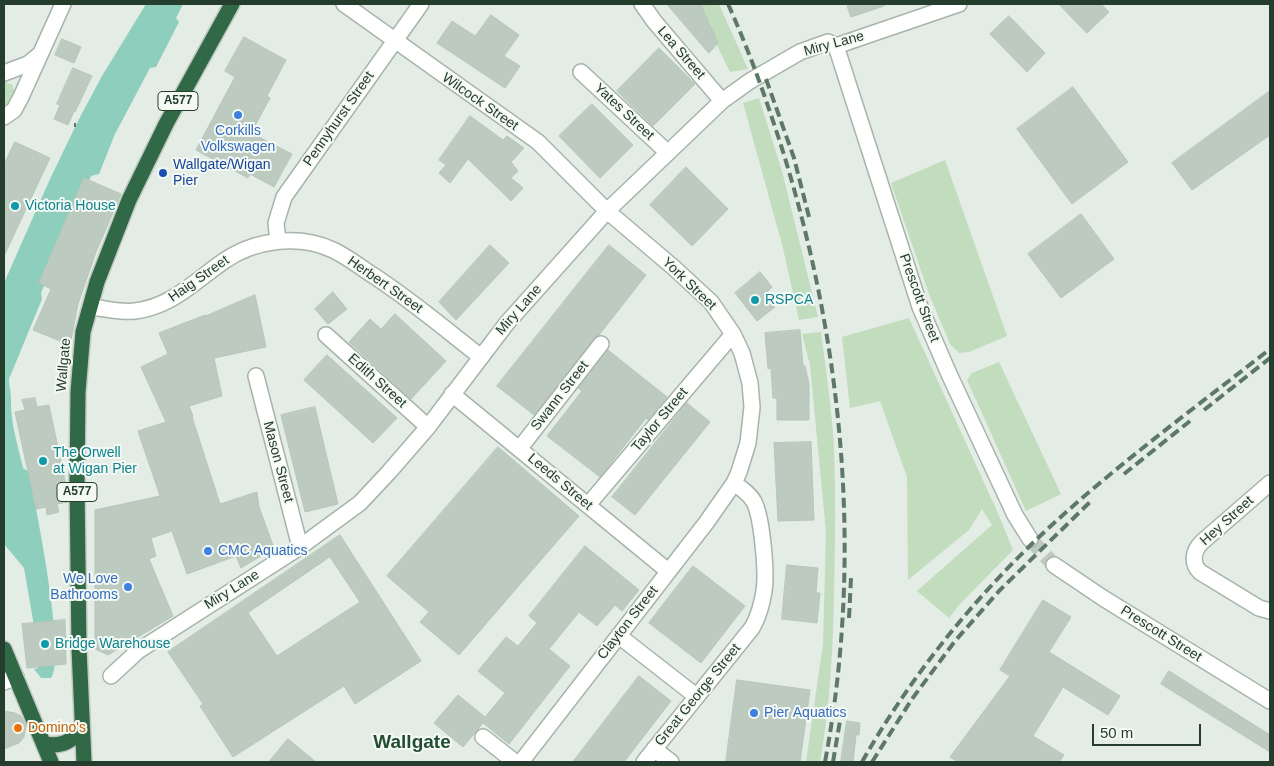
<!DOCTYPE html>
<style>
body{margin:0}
#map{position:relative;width:1274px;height:766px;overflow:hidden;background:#e3ece5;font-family:Helvetica,sans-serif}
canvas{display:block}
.frame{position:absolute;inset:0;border:5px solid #243d2c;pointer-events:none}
.scale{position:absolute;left:1092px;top:724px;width:109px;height:22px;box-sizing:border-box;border:2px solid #243d2c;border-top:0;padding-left:6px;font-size:15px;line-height:18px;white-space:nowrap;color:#243d2c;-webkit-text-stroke:4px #f4f9f4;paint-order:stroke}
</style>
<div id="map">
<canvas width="1274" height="766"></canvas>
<div class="frame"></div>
<div class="scale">50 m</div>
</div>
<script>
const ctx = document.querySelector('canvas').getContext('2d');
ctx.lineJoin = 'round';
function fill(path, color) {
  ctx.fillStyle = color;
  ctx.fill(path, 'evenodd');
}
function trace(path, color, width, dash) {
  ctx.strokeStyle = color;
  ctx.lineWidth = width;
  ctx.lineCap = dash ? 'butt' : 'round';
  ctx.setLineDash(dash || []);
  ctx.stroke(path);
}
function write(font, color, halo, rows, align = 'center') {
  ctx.font = font + ' Helvetica,sans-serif';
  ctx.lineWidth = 4;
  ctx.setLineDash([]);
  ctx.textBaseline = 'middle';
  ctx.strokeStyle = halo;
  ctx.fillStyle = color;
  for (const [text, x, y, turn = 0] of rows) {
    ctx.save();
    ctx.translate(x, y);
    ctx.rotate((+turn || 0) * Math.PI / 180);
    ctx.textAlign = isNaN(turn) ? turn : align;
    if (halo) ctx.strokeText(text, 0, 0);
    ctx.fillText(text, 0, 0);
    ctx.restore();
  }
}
const green = new Path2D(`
 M697,4h22l29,65 -18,3z
 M4,81l8,4 3,8 -5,10 -6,3z
 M759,98l23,73 36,146 -19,3 -16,-72 -40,-145z
 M945,160l62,176 -38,16 -10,1 -9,-9 -21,-50 -38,-111z
 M909,318l88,193 16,39 -54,55 -10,13 -32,-27 75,-66 -10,-16 -13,21 -61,50 -1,-103 -27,-76 -30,7 -8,-71z
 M821,332c5,39 11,78 13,117 2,48 1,96 0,144 -1,57 -4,113 -14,169h-14l17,-118 3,-112 -16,-167 -8,-31z
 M999,362l62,132 -35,17 -59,-131 5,-7z`);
const water = new Path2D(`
 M146,4h37l-7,14 3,4 -23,45 -6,1 -35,66 -16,40 -8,2 -50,117 1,6 -33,80c0,7 2,13 2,20 -1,22 7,47 12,69l6,4c6,32 38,186 22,206h-10l-7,-9 4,-1 -5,-48 -9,-52 -20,-24v-261l46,-104 29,-60 23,-43z`);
const building = new Path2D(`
 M667,4h33l18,39 -9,10z
 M847,4h37v2l-33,11z
 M1059,4h42l8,8 -22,21z
 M491,15l28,20 -15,21 16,10 -15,22 -68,-45 15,-22 23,15z
 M1009,16l36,37 -18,19 -37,-38z
 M244,37l42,23 -19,36 3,2 -19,35 41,21 -18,33 -24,-13 -2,4 -52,-28 39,-73 -10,-6z
 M62,39l19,8 -7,16 -19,-8z
 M659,48l36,36 -42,42 -36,-35z
 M73,68l19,8 -17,36 -1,-1 -6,14 -14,-6 6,-14 -3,-1z
 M1073,87l55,75 -56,42 -55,-75z
 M1270,91v44l-78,55 -20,-27z
 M592,104l41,41 -33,33 -41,-42z
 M470,116l33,24 4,-4 17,12 -13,14 7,9 -7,7 12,10 -12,13 -43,-42 -18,24 -11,-10 7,-8 -7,-5z
 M15,142l35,16 -46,98v-91z
 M686,167l42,42 -36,37 -42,-41z
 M84,178l37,16 -25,58 -18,52 -8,41 -37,-15 18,-41 -12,-6z
 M1081,214l33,45 -53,39 -33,-44z
 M490,245l19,18 -53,57 -17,-18z
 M609,245l37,30 -47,60 -5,3 -60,77 -37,-29z
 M760,272l12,15 -7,7 10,13 -18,14 -22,-28z
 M333,292l14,17 -19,15 -13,-15z
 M255,295l11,52 -52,11 8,38 -33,10 4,10 -1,1 28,87 37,-12 2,15 15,41 -33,20 -5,-12 -49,18 -15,-43 -21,7 5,18 -7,3 24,57 -65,39 -13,-6v-139l65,-14 -22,-65 28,-9 -25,-55 27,-13 -9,-21 46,-18v1z
 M395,314l51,47 -35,38 -62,-57 21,-23 11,10z
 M800,330l3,36h2l4,18v36h-32v-22h-4l-2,-30 -3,1 -3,-36z
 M608,350l59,47 -19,23 -2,-2 -46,59 -53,-41 35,-45 -4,-3z
 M327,355l70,63 -24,25 -69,-63z
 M35,398l2,9 12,-2 19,90v7l-11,2 2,8 -12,3 -1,-8 -10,2 -21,-97 10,-2 -3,-10z
 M687,403l23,19 -75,93 -23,-18z
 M315,407l23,97 -33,8 -24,-97z
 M811,442l3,78 -36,1 -4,-78z
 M498,447l81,69 -120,139 -39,-33 9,-10 -42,-36z
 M340,535l81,126 -66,43 -11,-18 -111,71 -33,-51 3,-2 -35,-52zM330,557l30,45 -83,54 -29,-43z
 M585,546l54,44 -17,21 -7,-6 -18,21 -18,-14 -30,37 21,17 -61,78 -26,-21 -20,24 -29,-24 24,-28 27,22 20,-24 -27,-22 28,-34 12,9 19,-23 -8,-7z
 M787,565l31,3 -2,25h4l-3,30 -35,-4z
 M693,566l52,40 -44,57 -52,-40z
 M1043,600l28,17 -22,35 71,44 -12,19 -45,-28 -30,49 31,19 -5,7h-101l-8,-5 60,-81 -10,-6z
 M65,620l1,44 -39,4 -5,-44z
 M1169,671l101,64v17l-109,-68z
 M639,676l32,25 -47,61h-51z
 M737,680l73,10 -10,72h-74z
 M4,711l11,2 6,3 5,10 -2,11 -5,6 -15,6z
 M847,721l13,2 -1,12h-3l-3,27h-12z
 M288,739l28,23h-47z`);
const minorTunnel = new Path2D(`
 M1030,539l24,26`);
const minor = new Path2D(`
 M344,4l194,138 69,69 66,56 38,35 22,32 9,19 8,30 2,24 -4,36 -9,29 -5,11c7,5 16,11 20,19 8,15 13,71 10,89 -2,13 -5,25 -12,37l-108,134
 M642,4l12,17 68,80
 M836,46l84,261 29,67 66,141 15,24
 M581,72l86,80
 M4,73l24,-9 11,-9
 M4,117l10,-7 7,-13 42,-93
 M278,241l-2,-18 8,-26 137,-193
 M90,307c14,1 31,6 45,4 36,-4 60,-30 89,-50 30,-21 74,-27 109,-11 13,6 26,16 38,24 39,25 74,55 110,83
 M326,335l102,92
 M256,376l44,171
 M452,394l216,177
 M520,448l81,-104
 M1270,483l-68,59c-9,9 -11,21 -2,30l59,36 11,3
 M588,505l145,-171
 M1054,565l49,33 167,103
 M619,636l77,60
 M111,676l27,-25 162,-104 60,-44 29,-31 39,-45 79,-104 100,-112 115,-110 28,-20 50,-29 28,-10 8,4 123,-42
 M4,682l12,-5
 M483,737l32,25
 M654,749l17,13
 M521,762l185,-239 28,-40`);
const highway = new Path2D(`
 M4,649l47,113
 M44,744c18,3 29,-2 38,-18
 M84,762l-5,-114 -2,-164 1,-92 5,-60 14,-50 32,-82 37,-76 66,-120`);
const rail = new Path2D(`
 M728,4c20,44 36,89 51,135 64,200 85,416 46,623
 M766,79l28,79 15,59
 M74,125h2
 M1204,410l66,-52
 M1124,474l66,-53
 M849,618l2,-40
 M833,762l8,-47
 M862,762c47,-83 108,-159 177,-225 72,-68 153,-127 231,-188
 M872,762l40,-63 43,-58 44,-50 94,-92`);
const markers = [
 [238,115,5,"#3f7fe0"],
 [163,173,5,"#1a4fb4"],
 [15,206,5,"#0f9aa8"],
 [755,300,5,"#0f9aa8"],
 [43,461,5,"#0f9aa8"],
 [208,551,5,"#3f7fe0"],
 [128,587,5,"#3f7fe0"],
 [45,644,5,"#0f9aa8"],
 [754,713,5,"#3f7fe0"],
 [18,728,5,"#e8710a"]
];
const shields = [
 [178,101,40],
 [77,492,40]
];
const shieldNames = [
 ["A577",178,101],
 ["A577",77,492]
];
const streetNames = [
 ["Miry Lane",834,44,-15],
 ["Lea Street",681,53,49],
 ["Wilcock Street",480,102,35],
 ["Yates Street",624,112,43],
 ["Pennyhurst Street",339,119,-55],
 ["Haig Street",199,279,-35],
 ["York Street",689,284,44],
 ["Herbert Street",385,285,35],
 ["Prescott Street",919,298,70],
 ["Miry Lane",519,310,-49],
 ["Wallgate",64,365,-85],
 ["Edith Street",377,381,42],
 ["Swann Street",560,396,-52],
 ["Taylor Street",660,420,-50],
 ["Mason Street",278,462,75],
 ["Leeds Street",560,482,40],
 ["Hey Street",1227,521,-42],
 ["Miry Lane",232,590,-32],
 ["Clayton Street",628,623,-52],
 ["Prescott Street",1161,634,32],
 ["Great George Street",698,695,-51]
];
const shopNames = [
 ["Corkills",238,131,"center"],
 ["Volkswagen",238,147,"center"],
 ["CMC Aquatics",218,551],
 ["We Love",118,579,"right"],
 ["Bathrooms",118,595,"right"],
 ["Pier Aquatics",764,713]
];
const transitNames = [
 ["Wallgate/Wigan",173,165],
 ["Pier",173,181]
];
const cultureNames = [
 ["Victoria House",25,206],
 ["RSPCA",765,300],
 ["The Orwell",53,453],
 ["at Wigan Pier",53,469],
 ["Bridge Warehouse",55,644]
];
const foodNames = [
 ["Domino's",28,728]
];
const districtNames = [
 ["Wallgate",412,743]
];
fill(green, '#c2dcbe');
fill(water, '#8ecebd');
fill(building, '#bccabf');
trace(building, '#b6c6b9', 1);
trace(minorTunnel, '#bdc9c0', 15, [15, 8]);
trace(minor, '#a6b4aa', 18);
trace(highway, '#c2c9c4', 18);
trace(minor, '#fff', 15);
trace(highway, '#316846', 15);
trace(rail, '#5e7867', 4, [10, 5]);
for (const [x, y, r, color] of markers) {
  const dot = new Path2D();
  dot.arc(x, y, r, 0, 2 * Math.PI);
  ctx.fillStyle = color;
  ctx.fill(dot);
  trace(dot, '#f4f9f4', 2);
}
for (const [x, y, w] of shields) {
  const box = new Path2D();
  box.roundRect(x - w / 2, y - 9.5, w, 19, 4);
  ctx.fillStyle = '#f4f9f4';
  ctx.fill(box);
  trace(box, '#243d2c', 1);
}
write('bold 12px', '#243d2c', null, shieldNames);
write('14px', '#243d2c', '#f4f9f4', streetNames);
write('14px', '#366cbe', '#f4f9f4', shopNames, 'left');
write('14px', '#164399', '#f4f9f4', transitNames, 'left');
write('14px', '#0d838f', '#f4f9f4', cultureNames, 'left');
write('14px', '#c56008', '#f4f9f4', foodNames, 'left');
write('bold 19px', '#214e30', '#f4f9f4', districtNames);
</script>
